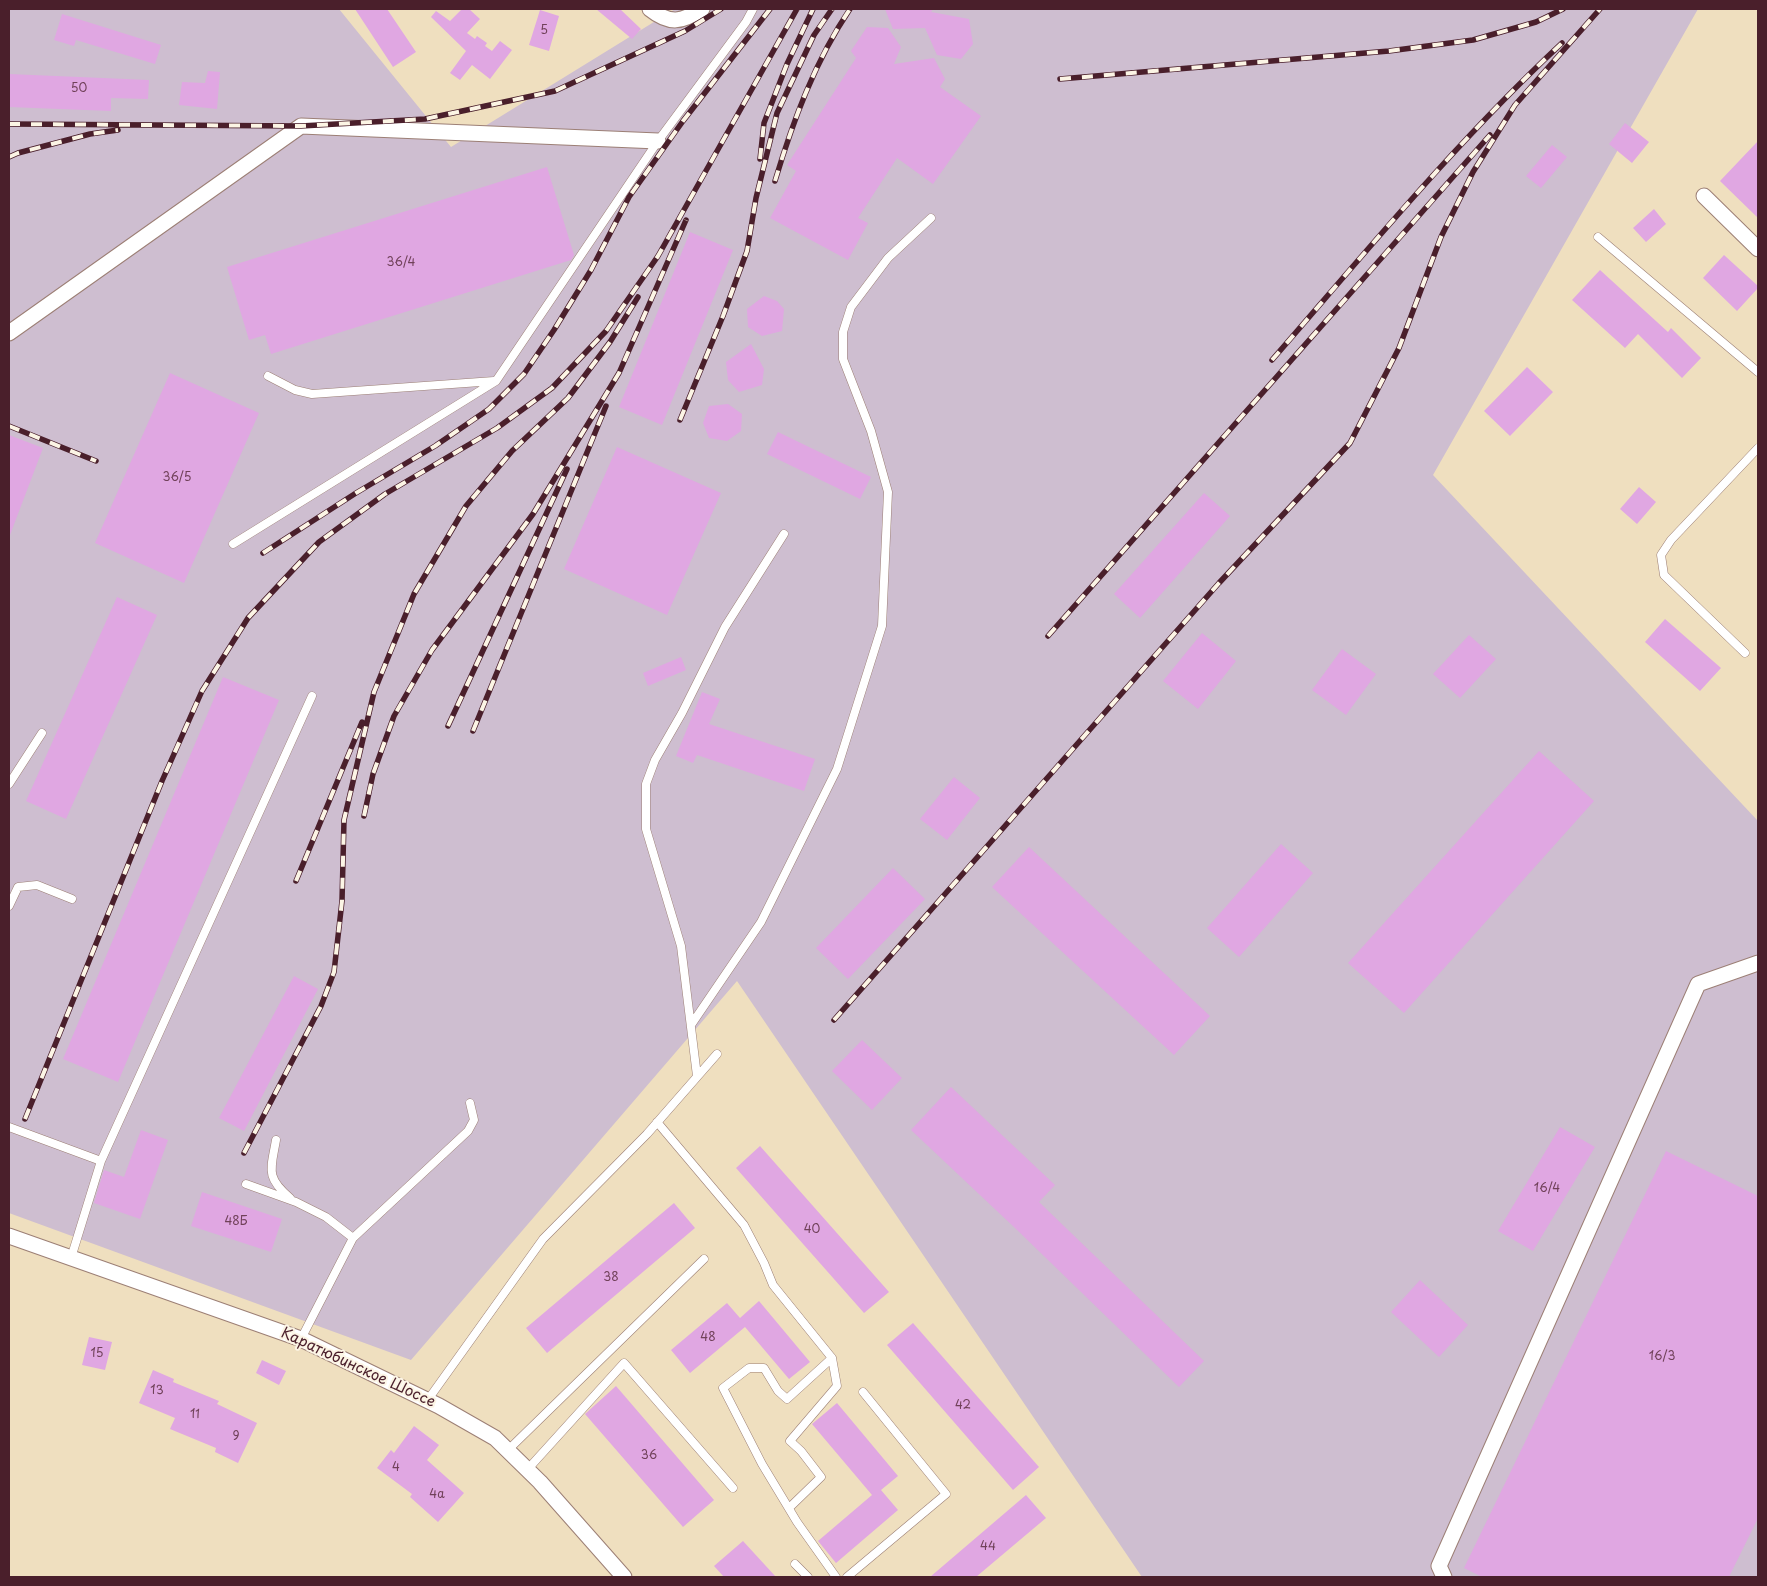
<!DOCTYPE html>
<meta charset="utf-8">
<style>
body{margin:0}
#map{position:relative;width:1767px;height:1586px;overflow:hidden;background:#efdfbf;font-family:"Playpen Sans",sans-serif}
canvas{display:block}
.frame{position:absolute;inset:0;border:10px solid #4a1f2b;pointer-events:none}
</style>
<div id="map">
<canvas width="1767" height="1586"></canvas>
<div class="frame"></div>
</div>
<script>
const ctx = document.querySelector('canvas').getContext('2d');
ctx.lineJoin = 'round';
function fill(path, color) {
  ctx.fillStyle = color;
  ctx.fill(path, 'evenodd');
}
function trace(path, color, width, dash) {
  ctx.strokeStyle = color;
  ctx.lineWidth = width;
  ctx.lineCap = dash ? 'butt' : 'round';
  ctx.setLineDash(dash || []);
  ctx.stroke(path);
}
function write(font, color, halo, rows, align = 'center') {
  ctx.font = font + ' "Playpen Sans",sans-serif';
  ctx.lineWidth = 4;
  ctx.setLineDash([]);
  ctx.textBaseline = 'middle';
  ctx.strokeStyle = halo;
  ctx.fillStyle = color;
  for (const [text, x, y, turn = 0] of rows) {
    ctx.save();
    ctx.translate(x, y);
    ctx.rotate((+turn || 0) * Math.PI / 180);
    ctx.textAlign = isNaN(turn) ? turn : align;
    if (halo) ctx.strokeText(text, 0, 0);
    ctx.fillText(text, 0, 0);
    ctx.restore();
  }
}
const industrial = new Path2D(`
 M9,9h330l112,138 224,-138h1023l-265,466 325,346v756h-616l-405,-596 -326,379 -402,-147z`);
const building = new Path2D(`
 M355,9h32l29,43 -23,15z
 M462,9h7l11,10 -13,14 8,6 2,-3 10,7 -2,3 7,5 8,-10 12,9 -22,29 -18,-14 -12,15 -10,-7 16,-22 -35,-34 5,-6 14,10z
 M596,9h24l21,20 -9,10z
 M885,9h48l-2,3 38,7 4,25 -12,15 -24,-4 -12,-27 -32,1z
 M540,10l19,6 -10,35 -20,-6z
 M62,14l99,31 -6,19 -79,-24 -2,6 -20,-6z
 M867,27l21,1 13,19 -7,17 40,-6 11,21 -5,8 41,29 -48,68 -36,-26 -39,60 10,5 -20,37 -78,-42 26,-47 -9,-6 69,-107 -5,-7z
 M208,71l12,1 -3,37 -38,-4 3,-23 23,1z
 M9,74l140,6 -1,19 -37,-1v13l-102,-4z
 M1625,123l24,19 -17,21 -23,-19z
 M1758,141v77l-38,-37z
 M1552,145l15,12 -26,31 -15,-12z
 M547,167l27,88 -3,5 -300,94 -6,-19 -16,5 -22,-73z
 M1654,209l12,15 -20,18 -13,-14z
 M690,232l43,18 -71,175 -43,-18z
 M1724,255l34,31v2l-21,23 -34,-33z
 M1600,270l68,62 3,-4 30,30 -19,20 -44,-44 -13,14 -53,-48z
 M764,296l13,5 7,8 -2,22 -20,5 -14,-9 -1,-18z
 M751,344l13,25 -2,16 -23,7 -11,-12 -2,-18z
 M1527,367l26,25 -43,44 -26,-25z
 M170,373l89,40 -75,170 -89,-40z
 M728,404l14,10 -1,17 -14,10 -18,-3 -6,-15 6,-17z
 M778,432l93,45 -11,22 -93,-45z
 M9,435l34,13 -33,87h-1z
 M617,447l104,46 -54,122 -103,-46z
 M1639,487l17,15 -19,22 -17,-15z
 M1204,493l26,23 -90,102 -26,-24z
 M117,597l40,18 -91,204 -40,-18z
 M1665,619l56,49 -21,23 -55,-49z
 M1202,633l34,28 -38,48 -35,-28z
 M1469,635l27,24 -36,39 -27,-24z
 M1342,649l34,25 -30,41 -34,-25z
 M681,657l5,13 -38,16 -5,-13z
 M223,677l56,23 -161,382 -55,-23z
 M702,692l18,7 -11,25 106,35 -11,32 -107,-36 -4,8 -17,-7z
 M1539,751l55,50 -190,212 -56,-50z
 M954,777l26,21 -33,42 -27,-21z
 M1281,844l32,29 -74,84 -32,-29z
 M1029,847l181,169 -36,39 -182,-168z
 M893,868l32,31 -77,80 -32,-31z
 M294,976l24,13 -74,142 -25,-13z
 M862,1040l40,38 -30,32 -40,-39z
 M951,1087l104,98 -16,17 165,159 -25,26 -164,-159 -104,-98z
 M1560,1127l35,20 -62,104 -35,-20z
 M141,1130l27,10 -28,79 -46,-16 10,-33 20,7z
 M760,1146l129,146 -25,21 -128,-145z
 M1666,1151l92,45v322l-29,59h-247l-18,-9z
 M202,1192l80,27 -11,33 -80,-26z
 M674,1203l21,25 -148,125 -21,-25z
 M1420,1280l48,45 -29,32 -48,-45z
 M759,1301l51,61 -21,17 -44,-52 -55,46 -19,-23 56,-47 13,15z
 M913,1323l126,144 -26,23 -126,-145z
 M89,1337l23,5 -7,28 -23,-5z
 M262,1360l24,11 -7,14 -23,-12z
 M153,1370l21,9 -1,3 46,19 -2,3 40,19 -19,40 -23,-11 1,-4 -46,-19 5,-11 -36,-15z
 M616,1386l98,114 -31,27 -98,-113z
 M837,1403l61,73 -17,14 17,20 -62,53 -18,-22 54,-46 -60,-71z
 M414,1426l25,19 -12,15 37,33 -26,29 -28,-25 2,-3 -35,-26 14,-18 3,3z
 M1026,1495l20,23 -70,59h-46z
 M743,1541l33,36h-52l-10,-11z`);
const lane = new Path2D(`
 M1598,237l160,135
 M268,376l27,14 17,4 182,-13
 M233,544l263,-163 162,-240 88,-119 7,-13
 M1745,653l-81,-78 -3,-20 10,-15 87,-92
 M9,784l33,-51
 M9,906l9,-19 19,-2 35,14
 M691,1025l70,-103 76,-153 45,-143 6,-134 -17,-61 -28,-72v-27l8,-25 37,-49 43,-40
 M697,1076l-16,-130 -35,-117v-45l9,-24 27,-47 43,-86 59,-93
 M657,1122l87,103 20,38 9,22 59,73 -45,41 -9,-8 -14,-23h-15l-26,20 39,76 35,58 39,55
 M9,1127l92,34
 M276,1140c-5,29 -11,37 14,58
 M246,1184l50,18 30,15 27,21
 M71,1258l30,-97 211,-465
 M301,1339l52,-101 115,-107 6,-11 -4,-17
 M427,1401l116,-162 104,-105 70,-80
 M507,1451l197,-192
 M527,1470l97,-107 109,125
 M789,1508l32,-31 -20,-26 -11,-10 47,-55 -5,-28
 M795,1564l13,13
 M847,1577l99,-83 -83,-102`);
const street = new Path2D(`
 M650,9c20,16 32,13 52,0
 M1704,196l54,53
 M9,333l292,-207 357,15
 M9,1236l292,103 138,67 56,32 45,44 84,95
 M1444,1577l-5,-11 259,-582 60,-21`);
const rail = new Path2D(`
 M1060,79l329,-28 84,-11 63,-18 27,-13
 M9,124l292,2 124,-7 130,-28 130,-60 36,-22
 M9,157l9,-4 72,-19 28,-4
 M760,159l4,-36 23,-59 26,-55
 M775,181c18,-60 40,-120 75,-172
 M1272,360c94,-108 185,-219 290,-317
 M680,420l43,-104 24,-65 9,-53 21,-85 37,-78 18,-26
 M9,426l87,35
 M263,553l93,-60 79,-47 54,-37 35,-35 30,-44 37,-60 38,-73 54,-76 87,-112
 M1048,636l442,-501
 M448,726l119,-257
 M473,731l133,-325
 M364,816l9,-42 21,-58 38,-66 101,-136 86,-141 67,-153
 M296,881l66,-159
 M834,1020l385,-437 131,-140 49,-95 42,-111 32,-65 42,-67 85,-96
 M25,1119l137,-338 40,-90 46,-73 71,-76 66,-48 112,-66 55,-40 54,-57 52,-75 139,-247
 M244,1153l77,-147 13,-34 8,-71 2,-81 30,-128 40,-98 52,-88 46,-55 56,-53 42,-56 28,-45`);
const numberNames = [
 ["5",544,31],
 ["50",79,89],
 ["36/4",401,263],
 ["36/5",177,478],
 ["16/4",1547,1189],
 ["48Б",236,1222],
 ["40",812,1230],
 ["38",611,1278],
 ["48",708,1338],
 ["15",97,1354],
 ["16/3",1662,1357],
 ["13",157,1391],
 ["42",963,1406],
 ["11",195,1415],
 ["9",236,1437],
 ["36",649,1456],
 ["4",396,1468],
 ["4а",437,1495],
 ["44",988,1547]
];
const streetNames = [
 ["Каратюбинское Шоссе",358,1368,25]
];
fill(industrial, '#cebed0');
fill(building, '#e0a7e2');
trace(lane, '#9c7f75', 9);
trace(street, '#9c7f75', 17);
trace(lane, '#fff', 8);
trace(street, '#fff', 15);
trace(rail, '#4a1f2b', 5.5);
trace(rail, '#fcf5e5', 4, [11]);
write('12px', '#704159', null, numberNames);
write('15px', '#4a1f2b', '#fcf5e5', streetNames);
</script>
